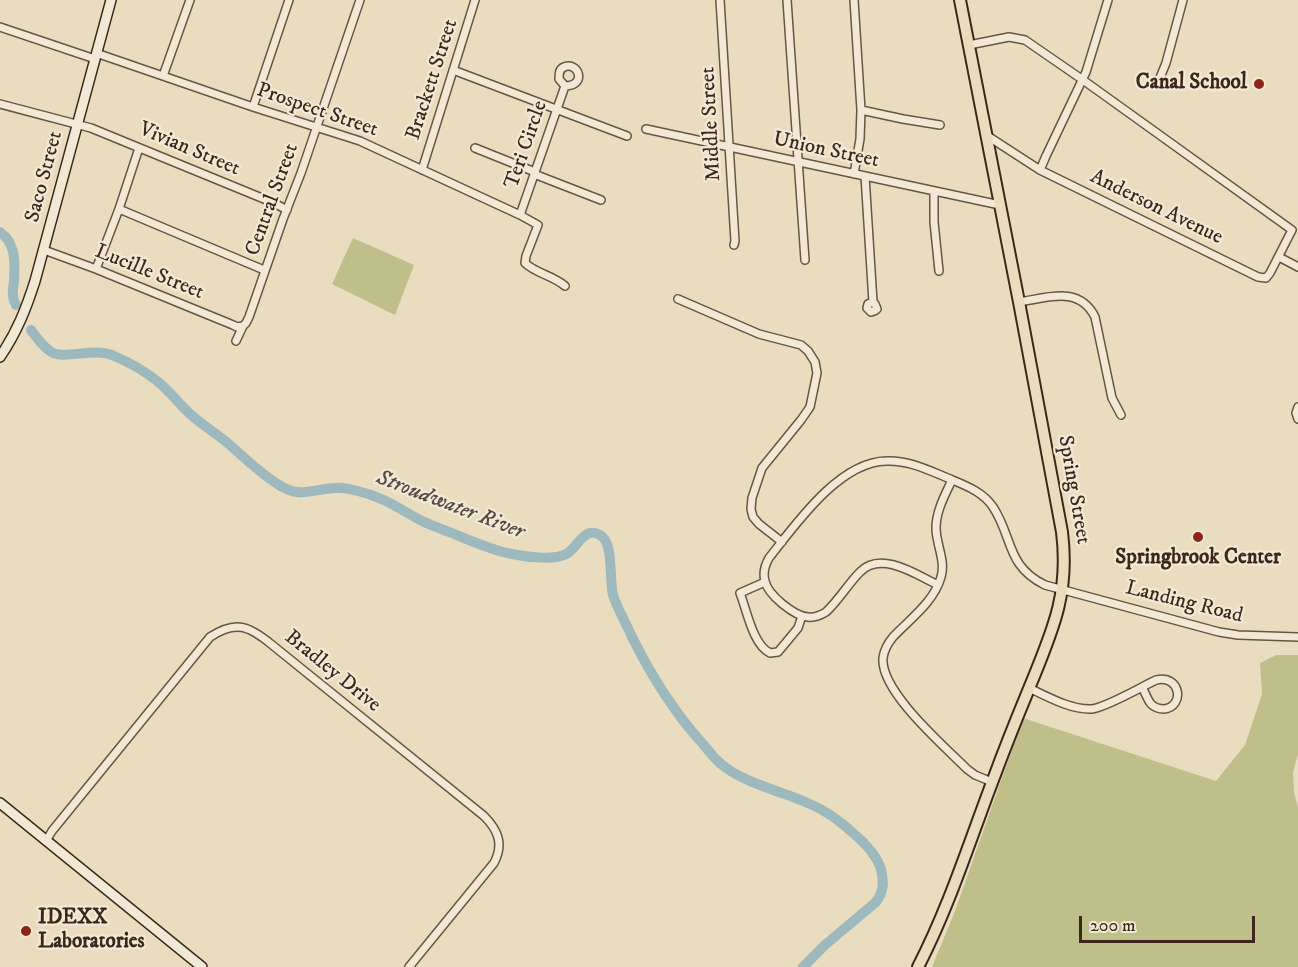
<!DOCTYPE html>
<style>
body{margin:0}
#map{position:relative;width:1298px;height:967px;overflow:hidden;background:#eaddbf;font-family:"IM FELL DW Pica",serif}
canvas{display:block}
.scale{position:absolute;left:1079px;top:916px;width:176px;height:27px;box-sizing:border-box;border:3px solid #3f261a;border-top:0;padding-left:8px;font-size:18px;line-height:21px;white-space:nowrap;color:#3f261a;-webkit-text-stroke:4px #f1e9d5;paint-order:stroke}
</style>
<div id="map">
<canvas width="1298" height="967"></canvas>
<div class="scale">200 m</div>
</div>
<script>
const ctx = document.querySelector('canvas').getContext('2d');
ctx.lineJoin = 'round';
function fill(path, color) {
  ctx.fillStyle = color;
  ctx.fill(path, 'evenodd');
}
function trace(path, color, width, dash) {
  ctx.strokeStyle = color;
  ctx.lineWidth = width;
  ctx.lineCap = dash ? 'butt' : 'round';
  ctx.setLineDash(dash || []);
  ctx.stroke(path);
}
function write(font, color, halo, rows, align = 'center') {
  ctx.font = font + ' "IM FELL DW Pica",serif';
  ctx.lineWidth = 4.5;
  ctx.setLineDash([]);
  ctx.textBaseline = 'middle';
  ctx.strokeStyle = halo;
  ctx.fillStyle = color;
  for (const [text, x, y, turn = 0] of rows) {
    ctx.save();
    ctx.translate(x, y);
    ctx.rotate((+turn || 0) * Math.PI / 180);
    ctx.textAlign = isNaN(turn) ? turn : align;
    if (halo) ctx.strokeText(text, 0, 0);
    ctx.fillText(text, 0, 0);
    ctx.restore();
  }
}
const green = new Path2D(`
 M353,238l61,27 -19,50 -63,-31z
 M1276,655h22v99l-5,19 1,19 4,16v159h-366l23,-56 68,-193 193,63 29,-36 17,-51 -2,-31z`);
const river = new Path2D(`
 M0,232c16,11 15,31 14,49 -1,9 -3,15 2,24
 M31,330c5,7 11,16 19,21 12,10 42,-4 62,4 14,6 33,16 45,26 12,9 21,22 32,32 13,12 28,21 41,32 16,14 31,29 49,40 22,14 33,4 56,3 7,-1 15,1 23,3 25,6 40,17 62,29 10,5 21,9 32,13 19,8 39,17 60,21 14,3 44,7 56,-1 10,-7 17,-27 32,-18 14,7 9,45 13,60 5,15 13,28 19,42 19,38 41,74 70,106 6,7 12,15 19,21 22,19 63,28 89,40 17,7 30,17 43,29 12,10 23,21 28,36 3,13 3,22 -5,33l-51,43 -22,22`);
const street = new Path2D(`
 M720,0l15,241 -1,4
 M787,0l18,260
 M0,27l95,32
 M969,45l40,-8 16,3 58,40 209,150 -22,43 -4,5 -8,-1 -218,-107 -54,-35
 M96,53l157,54 107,34 160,74 18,10 -12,31 -1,7c10,10 29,13 40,23
 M453,70l174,66
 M163,76l27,-76
 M1157,85l9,-22 17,-63
 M0,104l91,24 183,75 13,7
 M253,107l36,-107
 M861,110l42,9 37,6
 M646,129l354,76
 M475,148l60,24
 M422,170l53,-170
 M1040,170l6,-14 40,-84 22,-72
 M534,174l67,26
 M854,174l6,-35 1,-29 -7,-110
 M865,176l8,126 -5,2 -1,4 4,4 3,-1 3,-2 -2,-5 -2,-2
 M934,191v31l5,49
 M119,209l145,61
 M520,215l45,-129c22,0 14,-25 -1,-19 -5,2 -5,7 -5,12l6,7
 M44,250l52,19 137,56 4,2 6,-1
 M1279,257l19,10
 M96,269l23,-60 20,-61
 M678,299l81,35 42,11 7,6 7,11 2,11 -7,34 -9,13 -39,48 -10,30 -1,11 2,8 6,7 23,18
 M1019,302c28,-4 60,-17 76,15l17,81 9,17
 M236,341l7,-15 3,-3 3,-6 34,-98 18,-46 59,-173
 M1298,407l-2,6 2,6
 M952,480c-7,15 -16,31 -16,48 0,16 10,33 5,49 -7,25 -31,42 -48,60 -5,6 -9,13 -10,21 -3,33 61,88 84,111l8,6 17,7
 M765,582l-25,11c7,18 13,52 30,60l8,-1 20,-24 4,-12
 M938,585c-21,-10 -57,-35 -78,-13 -12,12 -21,28 -34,40 -5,3 -11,6 -18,5 -14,-1 -40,-22 -43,-36 -2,-7 0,-16 4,-23 27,-34 70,-96 117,-97 20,-1 38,7 57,15 18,8 39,14 50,31 20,30 13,59 52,78l174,47 19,3 60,2
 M1029,688c19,9 42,22 63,21 15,-2 49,-22 64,-29 25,-6 29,27 8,29 -5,0 -10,-2 -13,-5 -4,-5 -6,-12 -9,-17
 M46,841l6,-10 158,-194c26,-17 39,-11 61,7l213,172c14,14 20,28 10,47l-85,104`);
const secondary = new Path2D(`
 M0,357c17,-25 26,-48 35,-76l76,-281
 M0,803l202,164`);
const primary = new Path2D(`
 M918,967c31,-60 51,-124 75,-187 11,-30 23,-60 35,-89 23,-57 42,-95 34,-159l-43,-230 -59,-302`);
const markers = [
 [1259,84,6,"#8f2418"],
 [1198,537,6,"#8f2418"],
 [26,931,6,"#8f2418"]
];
const streetNames = [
 ["Brackett Street",433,80,-72],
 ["Prospect Street",317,111,19],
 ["Middle Street",712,124,-93],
 ["Teri Circle",527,145,-71],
 ["Vivian Street",189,150,23],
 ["Union Street",826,151,12],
 ["Saco Street",45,177,-75],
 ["Central Street",273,200,-70],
 ["Anderson Avenue",1156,208,26],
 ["Lucille Street",149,273,22],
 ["Spring Street",1073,490,80],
 ["Landing Road",1184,603,14],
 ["Bradley Drive",332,672,39]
];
const poiNames = [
 ["Canal School",1247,84],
 ["Springbrook Center",1198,559,"center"],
 ["IDEXX",38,919,"left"],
 ["Laboratories",38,943,"left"]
];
const waterNames = [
 ["Stroudwater River",450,506,21]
];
fill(green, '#bfbf8c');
trace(river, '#9db9bd', 10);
trace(street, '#6a5443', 10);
trace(secondary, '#3f261a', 12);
trace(primary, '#3f261a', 14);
trace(street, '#f1e9d5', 7);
trace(secondary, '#f1e9d5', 9);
trace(primary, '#eaddbf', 10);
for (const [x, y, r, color] of markers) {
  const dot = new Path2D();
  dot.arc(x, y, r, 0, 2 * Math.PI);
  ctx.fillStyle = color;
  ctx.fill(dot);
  trace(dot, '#f1e9d5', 2);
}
write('21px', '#3f261a', '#f1e9d5', streetNames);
write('bold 21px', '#3f261a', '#f1e9d5', poiNames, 'right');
write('italic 22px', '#564b43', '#f1e9d5', waterNames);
</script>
